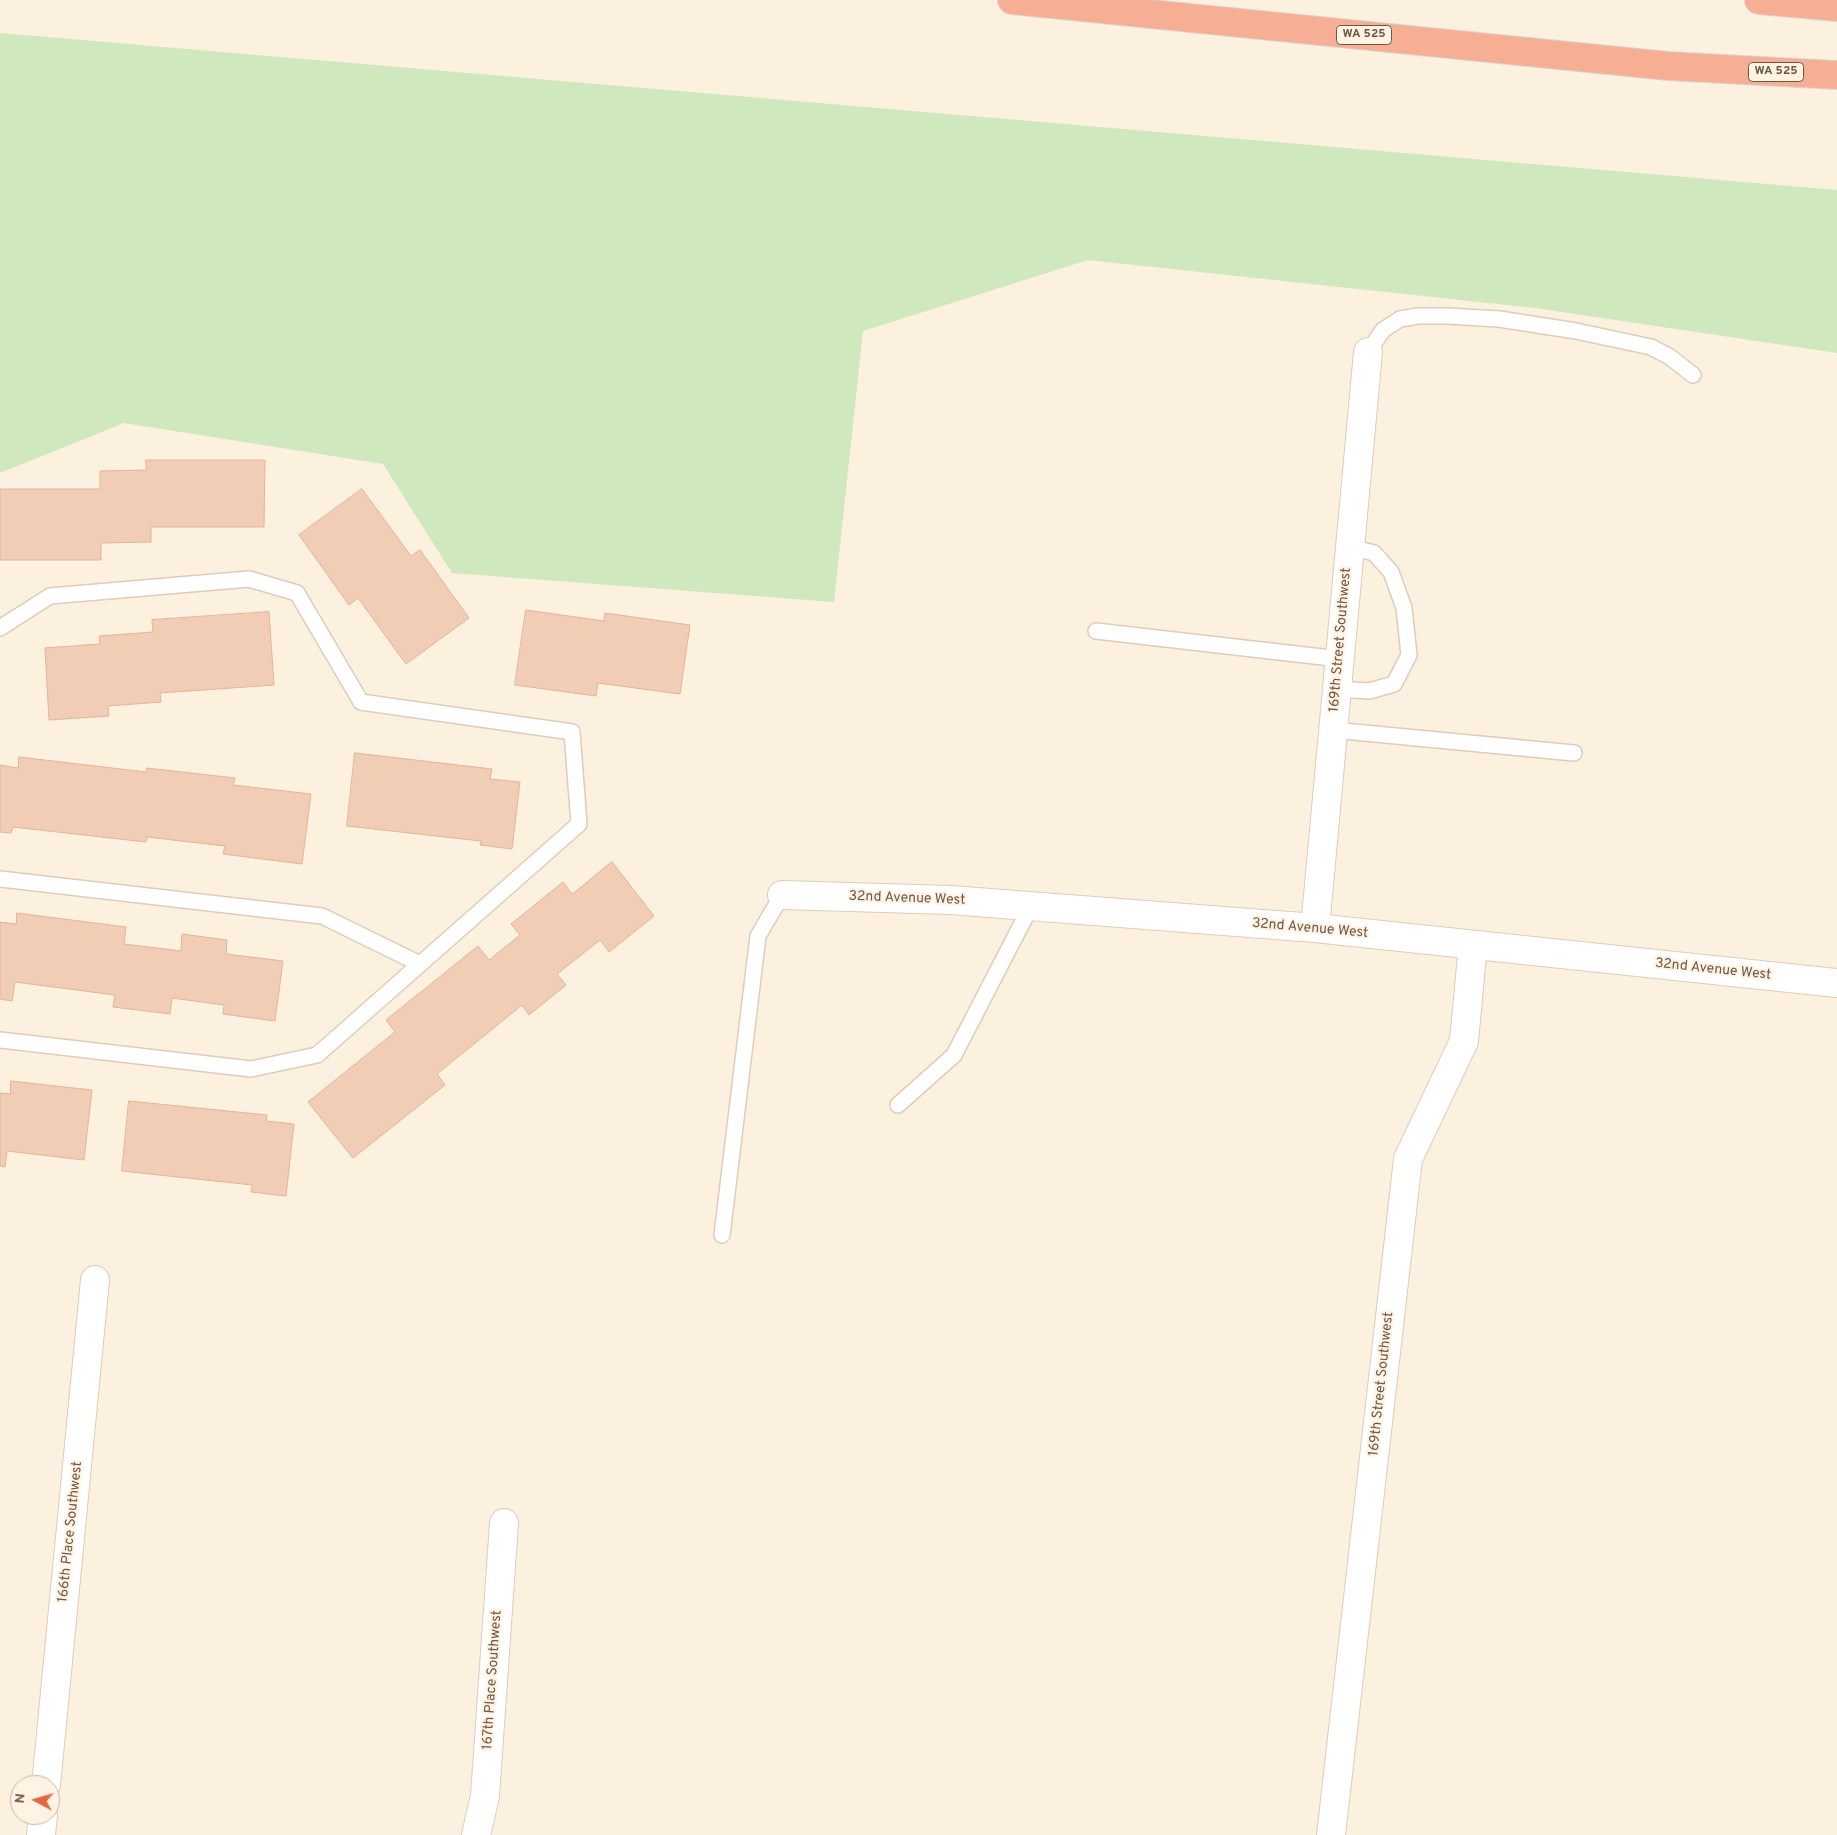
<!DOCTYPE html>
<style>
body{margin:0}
#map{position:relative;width:1837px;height:1835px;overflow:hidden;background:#fcf0de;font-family:Overpass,sans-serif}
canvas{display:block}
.north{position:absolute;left:10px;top:1775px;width:50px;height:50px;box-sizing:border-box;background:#fff4e4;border:1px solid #c6b5a5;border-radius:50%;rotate:276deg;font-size:14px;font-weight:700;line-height:20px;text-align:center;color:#715647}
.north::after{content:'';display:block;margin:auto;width:18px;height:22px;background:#e66743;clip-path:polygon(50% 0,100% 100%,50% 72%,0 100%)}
</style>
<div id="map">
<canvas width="1837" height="1835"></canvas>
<div class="north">N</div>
</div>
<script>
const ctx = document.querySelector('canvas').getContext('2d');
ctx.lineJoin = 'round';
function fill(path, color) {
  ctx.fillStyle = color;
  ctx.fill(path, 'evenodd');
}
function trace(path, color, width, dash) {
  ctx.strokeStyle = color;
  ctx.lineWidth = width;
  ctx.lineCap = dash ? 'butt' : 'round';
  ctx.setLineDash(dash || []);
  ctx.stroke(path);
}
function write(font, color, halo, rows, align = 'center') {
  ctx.font = font + ' Overpass,sans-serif';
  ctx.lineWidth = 4.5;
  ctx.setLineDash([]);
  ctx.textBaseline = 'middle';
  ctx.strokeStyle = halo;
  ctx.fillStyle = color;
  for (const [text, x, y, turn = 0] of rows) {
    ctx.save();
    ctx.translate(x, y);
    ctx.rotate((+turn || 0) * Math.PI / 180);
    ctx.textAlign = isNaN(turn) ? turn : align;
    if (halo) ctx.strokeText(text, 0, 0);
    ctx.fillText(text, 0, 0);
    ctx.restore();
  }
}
const green = new Path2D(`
 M0,33l1837,157v163l-302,-45 -447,-48 -225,71 -29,271 -382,-29 -69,-109 -259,-41 -124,50z`);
const building = new Path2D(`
 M146,460h119l-1,67h-113v15l-50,1v17h-101v-71h100v-18l46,-1z
 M362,489l49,67 9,-6 49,68 -63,46 -48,-66 -9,7 -50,-70z
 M526,610l78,11 1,-8 85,12 -10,69 -82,-11 -2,13 -81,-11z
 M269,612l5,73 -114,8 1,9 -53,4 1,10 -60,4 -4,-72 55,-4 -1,-8 54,-4 -1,-12z
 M355,753l137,16 -2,10 30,3 -8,67 -32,-4 1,-4 -134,-15z
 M19,757l127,15 1,-4 88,10 -2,7 78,9 -9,70 -79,-10 2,-8 -78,-9 -1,5 -133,-15 -2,6 -11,-1v-67l18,3z
 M612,862l42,54 -45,36 -9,-12 -43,34 9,11 -37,30 -7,-10 -85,69 8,11 -92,73 -45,-56 87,-70 -9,-12 92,-74 11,14 31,-25 -9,-11 52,-42 9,12z
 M17,913l109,14 -2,17 57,7 1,-17 45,6 -1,14 57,7 -8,60 -52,-7 1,-9 -52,-7 -2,16 -57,-7 2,-12 -100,-13 -3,19 -12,-2v-77l16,2z
 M11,1081l81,9 -8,70 -77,-9 -2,16 -5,-1v-73l10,1z
 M129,1101l138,14 -1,6 28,3 -8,72 -35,-4 1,-7 -130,-14z`);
const lane = new Path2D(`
 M1368,352l15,-22 17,-11 18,-3h29l52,3 77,12 75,16 19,10 23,18
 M0,628l50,-32 199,-17 48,14 64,109 211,30 7,92 -262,231 -66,14 -251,-29
 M1096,631l244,28
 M1337,689l32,2 25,-7 15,-29 -5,-47 -13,-36 -17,-19 -24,-6
 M1333,730l241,23
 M0,879l322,37 98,48
 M898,1105l56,-50 77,-149
 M722,1235l36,-299 24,-41`);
const street = new Path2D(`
 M782,895l169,5 364,28 522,55
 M1315,928l53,-576
 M46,1785l49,-505
 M41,1835l2,-20
 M476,1835l9,-39 19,-273
 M1331,1835l77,-676 56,-118 9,-96`);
const highway = new Path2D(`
 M1012,0l656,66 169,9
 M1759,0l78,7`);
const shields = [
 [1364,35,55],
 [1776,72,55]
];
const shieldNames = [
 ["WA 525",1364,35],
 ["WA 525",1776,72]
];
const streetNames = [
 ["169th Street Southwest",1341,640,-85],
 ["32nd Avenue West",907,899,2],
 ["32nd Avenue West",1310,929,5],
 ["32nd Avenue West",1713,970,6],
 ["169th Street Southwest",1382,1384,-84],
 ["166th Place Southwest",71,1532,-84],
 ["167th Place Southwest",493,1680,-86]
];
fill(green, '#cfe8be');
fill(building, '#f1cdb6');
trace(building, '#e3b497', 1);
trace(lane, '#dfccbb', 18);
trace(street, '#dfccbb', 30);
trace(highway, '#ddd6d3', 30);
trace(lane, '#fff', 15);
trace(street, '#fff', 28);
trace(highway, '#f6ae95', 28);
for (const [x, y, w] of shields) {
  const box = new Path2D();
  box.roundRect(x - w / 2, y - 9.5, w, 19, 4);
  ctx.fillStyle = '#fff4e4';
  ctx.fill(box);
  trace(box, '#715647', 1);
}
write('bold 12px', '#715647', null, shieldNames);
write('14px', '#715647', '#fff4e4', streetNames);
</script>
